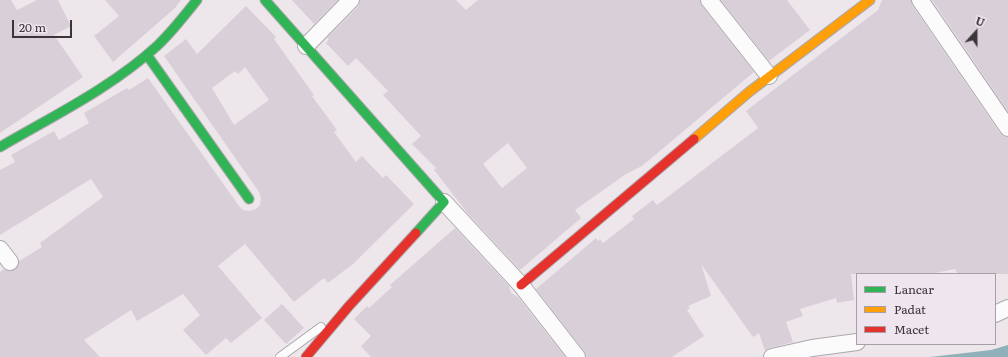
<!DOCTYPE html>
<style>
body{margin:0}
#map{position:relative;width:1008px;height:357px;overflow:hidden;background:#ede7ec;font-family:Literata,serif}
canvas{display:block}
.legend{position:absolute;left:856px;top:273px;width:140px;height:72px;box-sizing:border-box;background:#efe5ee;border:1px solid #a69fa6;margin:0;padding:5px 7px;list-style:none;font-size:12px;color:#393539}
.legend li{display:flex;align-items:center;gap:8px;height:20px}
.legend b{width:20px;border:1px solid #a69fa6}
.north{position:absolute;left:956px;top:12px;width:40px;height:40px;-webkit-text-stroke:3px #efe5ee;paint-order:stroke;rotate:21deg;font-size:11px;font-weight:700;line-height:16px;text-align:center;color:#393539}
.north::after{content:'';display:block;margin:auto;width:14px;height:18px;background:#393539;clip-path:polygon(50% 0,100% 100%,50% 72%,0 100%)}
.scale{position:absolute;left:12px;top:20px;width:60px;height:18px;box-sizing:border-box;border:2px solid #393539;border-top:0;padding-left:5px;font-size:12px;line-height:14px;white-space:nowrap;color:#393539;-webkit-text-stroke:3px #efe5ee;paint-order:stroke}
</style>
<div id="map">
<canvas width="1008" height="357"></canvas>
<ul class="legend">
<li><b style="height:5px;background:#30b455"></b>Lancar</li>
<li><b style="height:5px;background:#ff9f0a"></b>Padat</li>
<li><b style="height:5px;background:#e5322d"></b>Macet</li>
</ul>
<div class="north">U</div>
<div class="scale">20 m</div>
</div>
<script>
const ctx = document.querySelector('canvas').getContext('2d');
ctx.lineJoin = 'round';
function fill(path, color) {
  ctx.fillStyle = color;
  ctx.fill(path, 'evenodd');
}
function trace(path, color, width, dash) {
  ctx.strokeStyle = color;
  ctx.lineWidth = width;
  ctx.lineCap = dash ? 'butt' : 'round';
  ctx.setLineDash(dash || []);
  ctx.stroke(path);
}
const water = new Path2D(`
 M1008,345v12h-78l61,-7z`);
const building = new Path2D(`
 M0,0h11l6,10 20,-10h21l13,26 -17,9 29,42 -83,56z
 M105,0h76l-6,8 -62,54 -19,-26 25,-20z
 M292,0h46l-24,24z
 M360,0h96l10,10 12,-10h222l2,6 52,66 -112,94 -16,8 -51,36 6,8 -61,52 -51,-55 -35,-45 2,-2 -24,-24 9,-8 -38,-41 5,-4 -32,-33 -8,8 -22,-23 3,-4 -2,-1 31,-31zM508,143l19,25 -25,20 -19,-24z
 M721,0h66l23,30 -41,31z
 M882,0h29l1,5 88,128 8,4v137h-50l-3,-5 -25,5h-79l3,26 -17,3 -1,-5 -36,11 3,7 -17,6 7,20 -23,6 -5,3 -6,-18 -6,4 -52,-73 10,32 -23,10 2,2 -3,2 17,26 -32,21h-86l-2,-6 -48,-62 60,-51 2,3 2,-2 3,4 31,-24 -2,-3 21,-16 4,5 101,-77 -12,-17 132,-101z
 M932,0h76v111z
 M246,6l30,31 -2,2 40,56 -2,1 25,34 -3,2 22,30 6,-6 21,22 3,-3 28,29 -61,60 -25,19 -4,-5 -30,24 -49,-58 -27,22 44,52 -31,25 -5,-5 -20,17 -23,-25 17,-15 -17,-21 -46,27 -6,-11 -47,30 16,17h-100v-85l4,-3 7,2 4,-1 4,-9 23,-14 -2,-4 63,-46 -12,-18 -91,56v-65l15,-8 -4,-7 43,-24 5,9 30,-17 -5,-10 43,-25 2,2 19,-12 91,128 4,4 7,1 6,-2 4,-4 1,-7 -2,-6 -95,-136 22,-17 11,15zM245,67l24,33 -35,25 -22,-37 23,-17 3,3z
 M455,228l54,58 2,7 7,4 47,60h-194l-10,-11 10,-10 -17,-17 13,-13 2,2 23,-21 -2,-2z
 M282,304l22,24 -18,16 -22,-24z`);
const lane = new Path2D(`
 M280,357l41,-30`);
const street = new Path2D(`
 M709,0l60,76
 M920,0l88,128
 M306,46l45,-46
 M444,202l77,83 56,72
 M0,249l10,13
 M995,314l13,-6
 M772,357l40,-9 45,-6`);
const fast = new Path2D(`
 M265,0l179,202 -28,31
 M147,55l102,144
 M0,147c53,-31 111,-59 157,-101 15,-14 27,-30 40,-46`);
const slow = new Path2D(`
 M694,139l55,-47 121,-92`);
const jam = new Path2D(`
 M521,285l173,-146
 M306,357l43,-51 67,-73`);
fill(water, '#90b1b9');
fill(building, '#d9cfd8');
trace(lane, '#aca8ac', 10);
trace(street, '#aca8ac', 18);
trace(fast, '#aca8ac', 11);
trace(slow, '#aca8ac', 11);
trace(jam, '#aca8ac', 11);
trace(lane, '#fcfbfc', 8);
trace(street, '#fcfbfc', 16);
trace(fast, '#30b455', 9);
trace(slow, '#ff9f0a', 9);
trace(jam, '#e5322d', 9);
</script>
